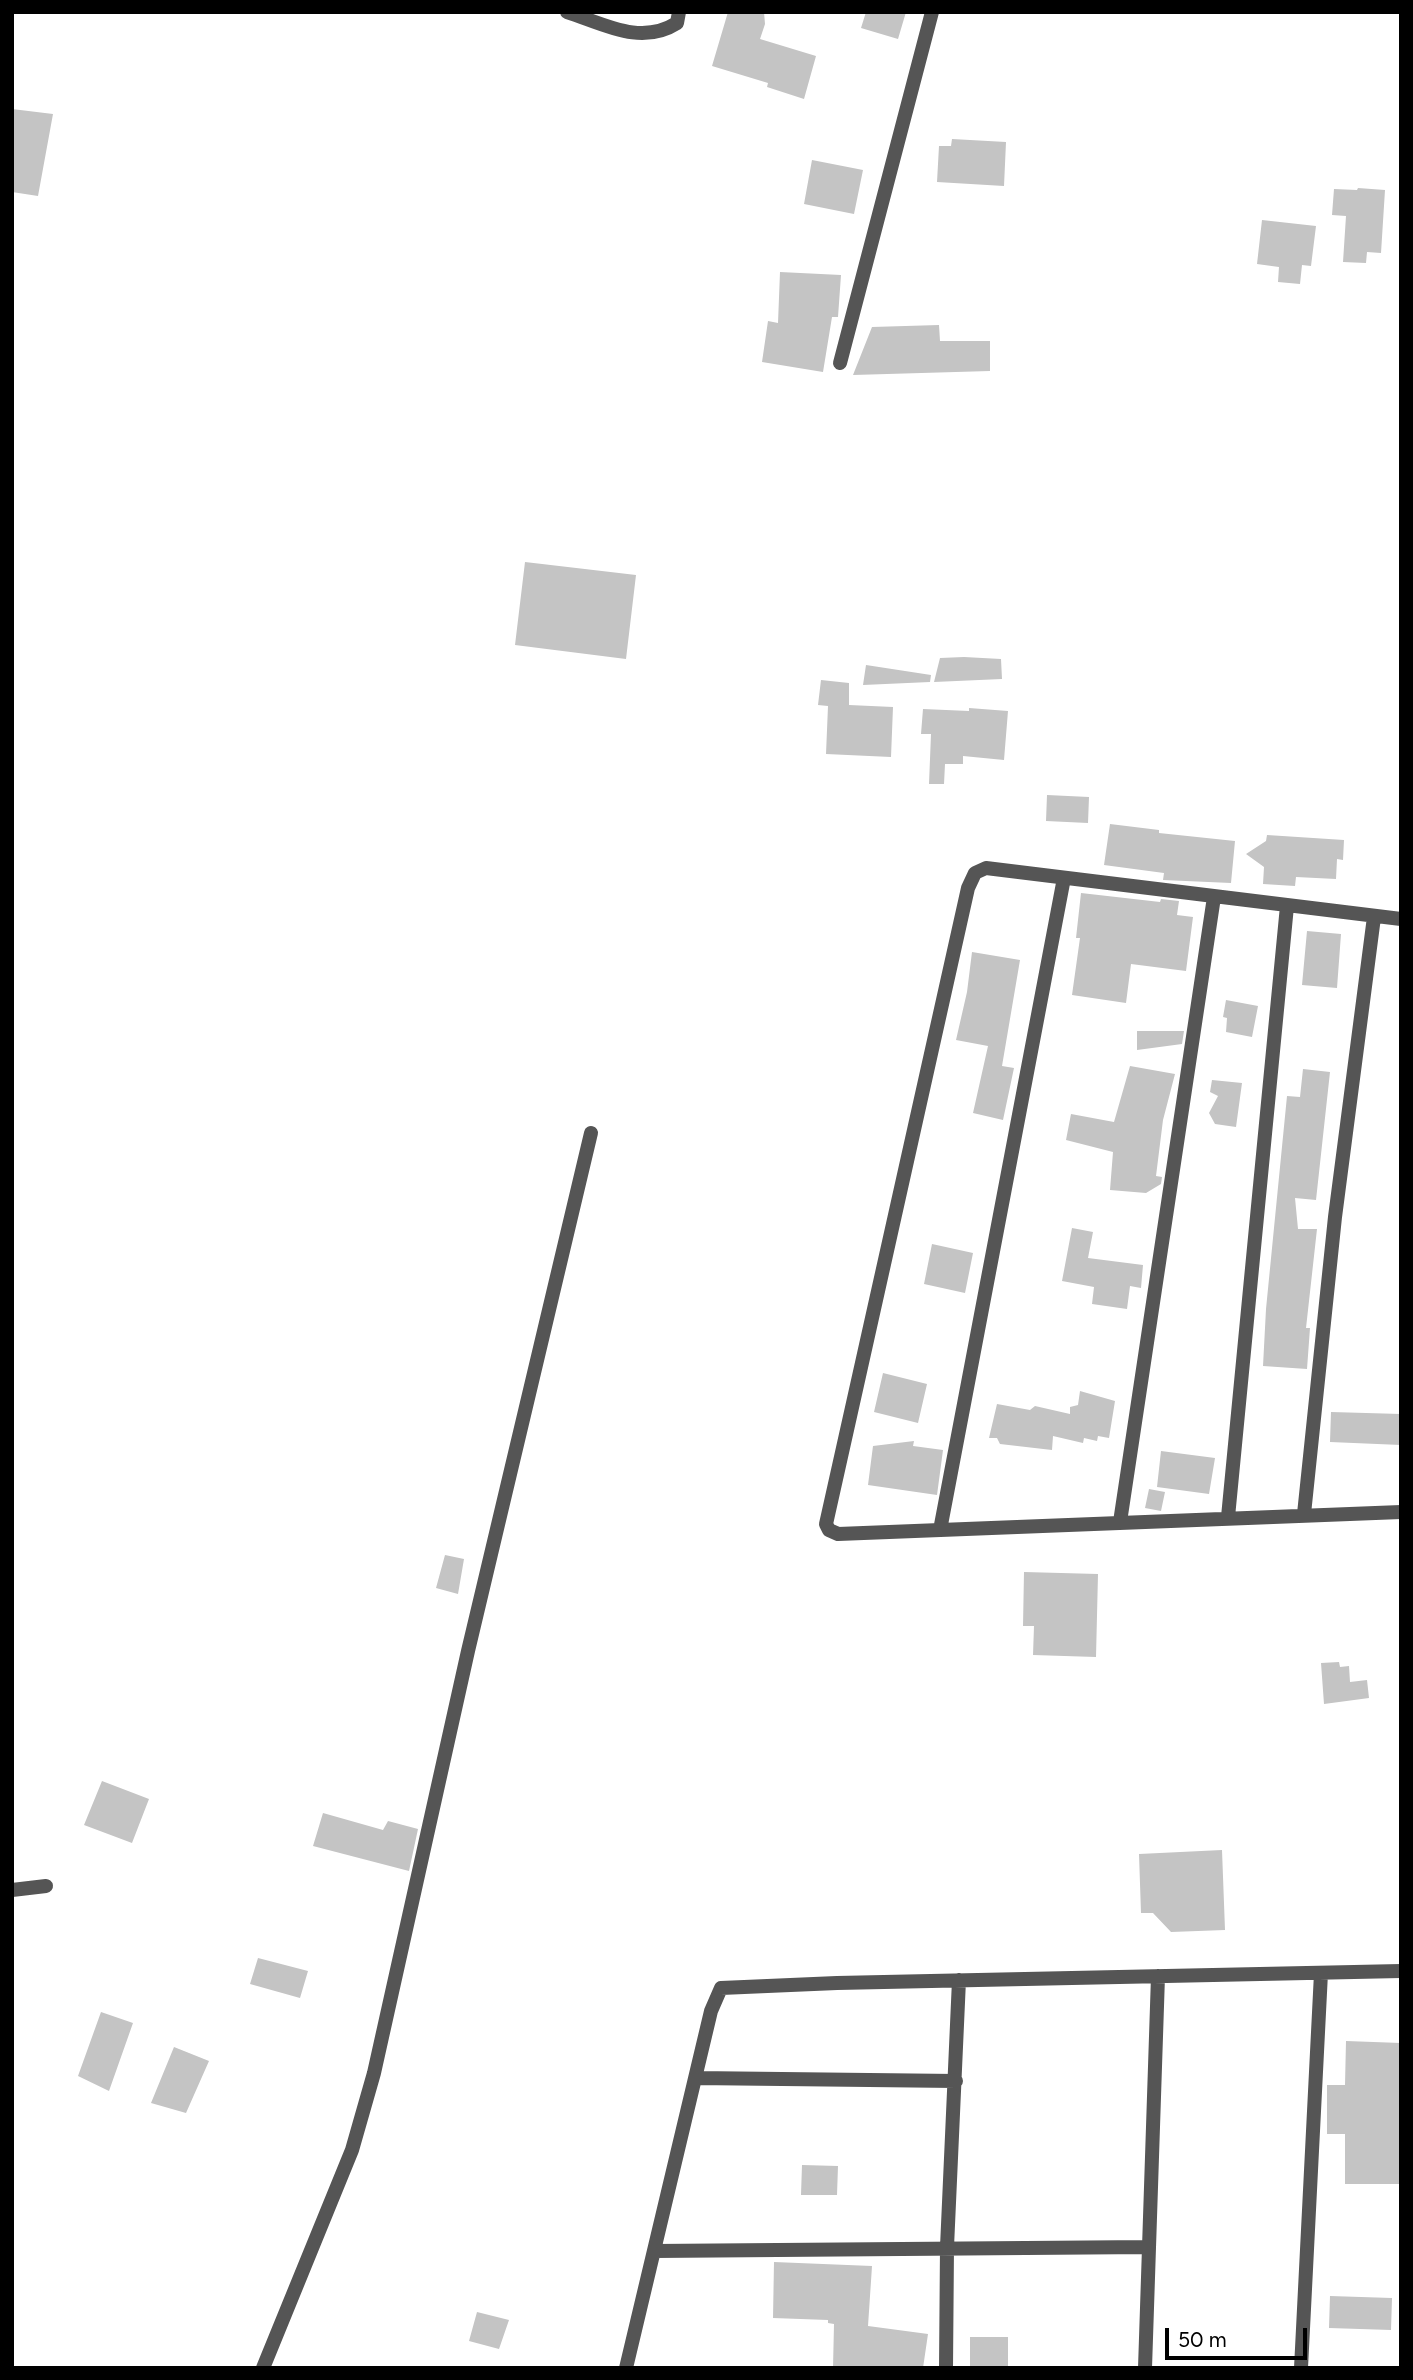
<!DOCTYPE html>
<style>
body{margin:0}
#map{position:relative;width:1413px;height:2380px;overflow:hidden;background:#fff;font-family:Figtree,sans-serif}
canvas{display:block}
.frame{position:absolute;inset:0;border:14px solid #000;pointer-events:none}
.scale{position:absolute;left:1165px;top:2328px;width:142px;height:32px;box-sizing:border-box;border:4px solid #000;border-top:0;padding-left:9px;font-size:21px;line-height:24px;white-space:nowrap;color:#000;-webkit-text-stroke:5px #fff;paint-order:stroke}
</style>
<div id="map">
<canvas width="1413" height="2380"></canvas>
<div class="frame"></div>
<div class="scale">50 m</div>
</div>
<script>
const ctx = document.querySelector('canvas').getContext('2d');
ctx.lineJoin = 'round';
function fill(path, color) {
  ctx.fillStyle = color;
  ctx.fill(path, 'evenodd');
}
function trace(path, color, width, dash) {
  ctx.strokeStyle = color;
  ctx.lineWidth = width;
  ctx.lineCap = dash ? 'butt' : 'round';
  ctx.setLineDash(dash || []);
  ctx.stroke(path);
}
const building = new Path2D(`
 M728,12h36l1,12 -5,15 56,17 -12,43 -37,-12 1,-4 -56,-17z
 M866,12h40l-8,27 -37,-11z
 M12,109l41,5 -15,82 -26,-4z
 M952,139l54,3 -2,44 -67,-4 2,-36h12z
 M812,160l51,10 -9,44 -50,-10z
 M1358,188l27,2 -4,63 -14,-1 -1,11 -23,-1 3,-46 -14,-1 2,-26 23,1z
 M1262,220l54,6 -5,40 -9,-1 -2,19 -22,-2 1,-15 -22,-3z
 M780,272l61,3 -3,42h-6l-9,55 -61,-10 6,-41 10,2z
 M939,325l1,16h50v30l-137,4 19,-48z
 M525,562l111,13 -10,84 -111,-14z
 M964,657l37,2 1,20 -68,3 6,-24z
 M866,665l65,10 -1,7 -67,3z
 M821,680l28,3v22l44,2 -2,50 -65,-3 2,-48 -10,-1z
 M969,708l39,3 -4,49 -41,-4v8h-18l-1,20h-15l2,-50h-10l2,-25 46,2z
 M1047,795l42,2 -1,26 -42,-2z
 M1110,824l49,6v3l76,8 -4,42 -68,-3 1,-7 -60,-8z
 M1267,835l77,5 -1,20 -6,-1 -1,20 -40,-2 -1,9 -32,-2 1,-17 -18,-13 20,-13z
 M1081,893l79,9 1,-3 18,2 -2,14 16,2 -7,54 -55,-7 -5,39 -54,-8 8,-57h-4z
 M1307,931l34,3 -4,54 -35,-3z
 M972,952l48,8 -18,106 12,2 -11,52 -30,-7 15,-67 -32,-6 11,-48z
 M1226,1000l32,6 -6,31 -26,-5 1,-14 -4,-1z
 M1137,1031h47l-2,13 -45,6z
 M1130,1066l45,8 -12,46 -7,56 6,1 -1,7 -15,9 -36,-3 3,-38 -47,-12 5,-26 43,8z
 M1303,1069l27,3 -14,128 -21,-2 3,31h19l-11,99h4l-3,41 -44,-3 3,-57 21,-213 13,1z
 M1212,1080l30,3 -6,44 -21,-3 -6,-11 9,-17 -8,-4z
 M1072,1228l21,4 -5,26 55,7 -2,23 -11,-2 -3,23 -35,-5 2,-17 -32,-6z
 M932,1244l41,9 -8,40 -41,-9z
 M883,1373l44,11 -9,39 -44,-11z
 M1080,1391l35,10 -6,37 -11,-2 -1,5 -13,-3 -1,5 -30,-7 -1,14 -52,-6 -3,-6h-8l8,-34 33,6 5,-4 35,8v-7l8,-2z
 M1331,1412l70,2v31l-71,-3z
 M914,1441l-1,5 30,4 -6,45 -69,-10 5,-39z
 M1161,1451l54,7 -6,36 -52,-7z
 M1149,1489l16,3 -4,19 -16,-3z
 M445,1555l19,4 -6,35 -22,-6z
 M1024,1572l74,2 -2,83 -63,-2 1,-29h-11z
 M1339,1662l1,5 9,-1 1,16 17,-2 2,18 -45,6 -3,-41z
 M102,1781l47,18 -17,44 -48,-18z
 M323,1813l60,17 5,-9 30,8 -9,42 -96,-25z
 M1222,1850l3,80 -54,2 -18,-19h-12l-2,-59z
 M258,1958l50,13 -8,27 -50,-14z
 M101,2012l32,11 -24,68 -31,-15z
 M1346,2041l55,2v141h-56v-50h-18v-49h18z
 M174,2047l35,14 -23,52 -35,-10z
 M802,2165l36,1 -1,29h-36z
 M774,2262l98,4 -4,60 60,8 -5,34h-90l1,-44 -6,-1v-3l-55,-2z
 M1330,2296l62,2 -1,32 -62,-2z
 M477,2312l32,8 -10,29 -30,-8z
 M970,2337h38v31h-38z`);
const street = new Path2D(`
 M567,12c37,12 74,34 110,11l2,-11
 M840,363l92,-351
 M1401,919l-415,-51 -11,5 -7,15 -142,636 3,6 9,4 563,-22
 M1304,1514l31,-297 39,-300
 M1228,1517l59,-611
 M1120,1522l94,-625
 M940,1530l124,-652
 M12,1890l34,-4
 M695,2078l261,3
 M654,2251l495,-4
 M263,2368l89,-218 22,-77 94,-422 123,-518
 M626,2368l85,-357 10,-23 116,-5 564,-12
 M946,2368l1,-121 12,-267
 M1145,2368l13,-392
 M1301,2368l20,-395`);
fill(building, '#c4c4c4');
trace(street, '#555', 14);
</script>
